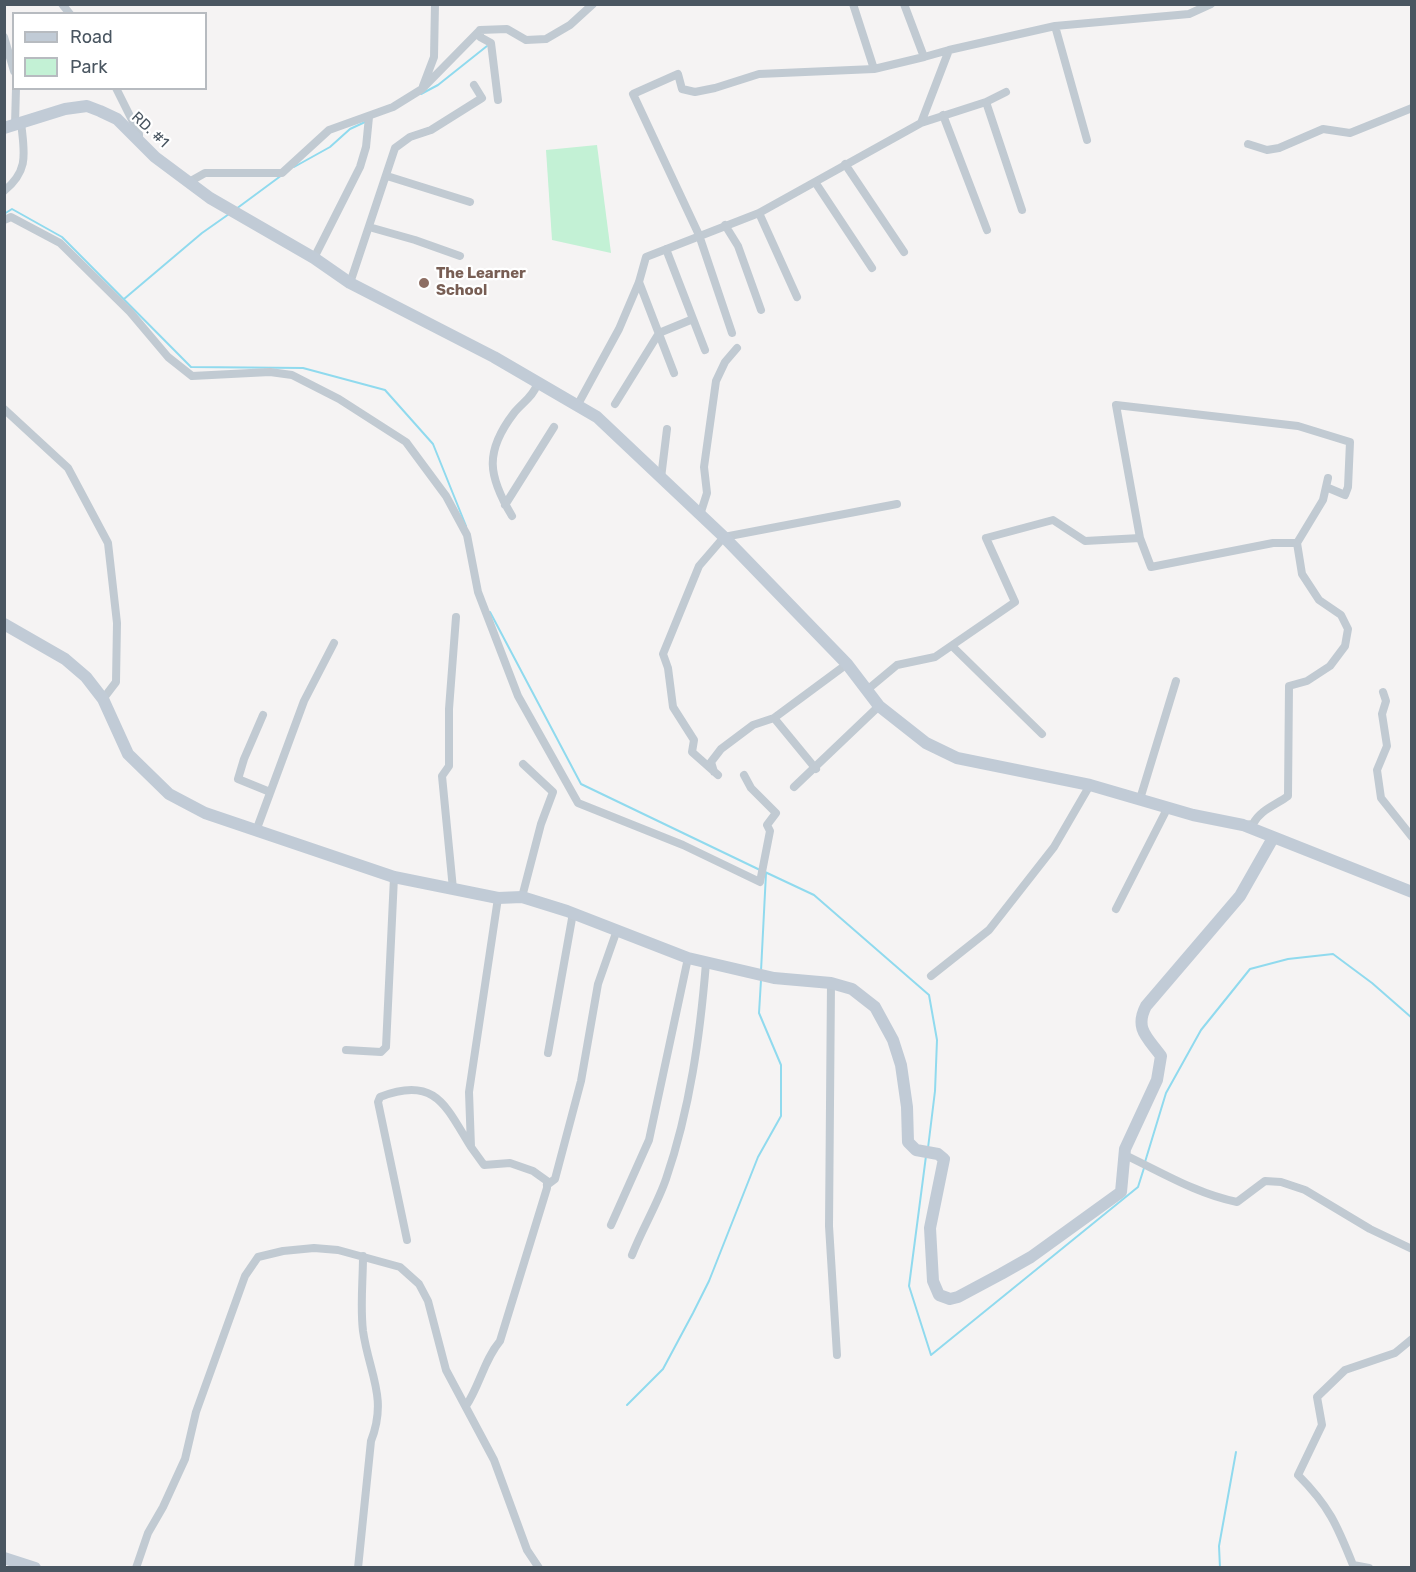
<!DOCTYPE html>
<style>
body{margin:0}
#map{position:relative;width:1416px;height:1572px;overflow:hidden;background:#f5f3f3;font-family:Rubik,sans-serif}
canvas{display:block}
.frame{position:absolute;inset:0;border:6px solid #4a5661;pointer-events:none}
.legend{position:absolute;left:12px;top:12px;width:195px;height:78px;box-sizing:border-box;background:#fff;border:2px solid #b7bbc0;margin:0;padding:8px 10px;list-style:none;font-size:18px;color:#4a5661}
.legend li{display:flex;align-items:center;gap:12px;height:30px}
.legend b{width:30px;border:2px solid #b7bbc0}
</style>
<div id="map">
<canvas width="1416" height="1572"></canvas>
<div class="frame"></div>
<ul class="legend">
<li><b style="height:8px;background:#c1cbd6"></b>Road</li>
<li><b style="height:16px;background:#c3f1d5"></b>Park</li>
</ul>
</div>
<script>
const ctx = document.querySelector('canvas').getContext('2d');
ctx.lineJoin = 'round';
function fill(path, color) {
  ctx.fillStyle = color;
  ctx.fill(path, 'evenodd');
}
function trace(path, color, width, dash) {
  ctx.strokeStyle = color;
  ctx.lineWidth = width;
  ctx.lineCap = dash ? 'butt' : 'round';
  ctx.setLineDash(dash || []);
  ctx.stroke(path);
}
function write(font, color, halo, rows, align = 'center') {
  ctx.font = font + ' Rubik,sans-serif';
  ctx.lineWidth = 4.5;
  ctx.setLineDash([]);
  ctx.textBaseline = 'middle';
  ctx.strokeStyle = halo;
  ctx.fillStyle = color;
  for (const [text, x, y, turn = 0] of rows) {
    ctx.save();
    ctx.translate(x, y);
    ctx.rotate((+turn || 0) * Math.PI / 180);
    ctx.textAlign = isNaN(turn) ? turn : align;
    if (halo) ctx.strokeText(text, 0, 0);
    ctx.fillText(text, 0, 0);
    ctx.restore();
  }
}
const green = new Path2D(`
 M597,145l14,108 -59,-13 -6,-90z`);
const stream = new Path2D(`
 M421,94l17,-9 49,-39
 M294,167l36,-20 20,-18 15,-7
 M236,209l46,-34
 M4,214l8,-5 50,28 129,130 112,1 82,22 48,54 33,82
 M124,299l78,-66 27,-19
 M490,612l91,172 179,86
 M765,872l49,23 115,100 8,45 -2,51 -7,57
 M761,971l5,-98
 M926,1156l-17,130 22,69 207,-168 6,-19
 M1145,1162l21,-69 35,-63 49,-61 38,-10 45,-5 39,29 40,35
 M627,1405l36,-36 30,-56 16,-32 49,-124 23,-41v-51l-22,-52 2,-33
 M1220,1568l-1,-22 17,-94`);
const street = new Path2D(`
 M62,4l8,10
 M853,4l21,65
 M904,4l20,53 25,-7
 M1055,26l32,114
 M480,30v7l11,6 7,57
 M4,37l10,34
 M423,86l11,-29 1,-53
 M116,88l23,46v6
 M986,102l36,108
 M943,115l44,115
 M921,123l65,-21 20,-10
 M15,125l1,-37
 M1248,144l19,6 12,-2 44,-19 27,4 62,-25
 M845,164l59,88
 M387,176l83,26
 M189,182l16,-9h77l47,-43 64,-23 29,-18 58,-59 27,-1 19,11 20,-1 24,-14 23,-21
 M815,182l57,86
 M4,191c26,-21 20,-39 17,-69
 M759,213l38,84
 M4,220l7,-3 49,26 70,69 38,45 24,19 78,-4 22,3 47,24 67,43 40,54 21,39 11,57 40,104 60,107 105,42 77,37 10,-51 -3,-6 9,-12 -25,-25 -7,-13
 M725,225l13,21 23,64
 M369,227l46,13 45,16
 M666,249l39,101
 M314,258l46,-91 6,-20 3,-30
 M639,282l35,91
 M350,283l45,-135 15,-11 21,-7 51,-32 -8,-13
 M732,333l-33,-98 -66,-141 45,-20 4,15 13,3 20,-4 44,-14 115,-5 50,-12
 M615,404l44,-71 34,-14
 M577,406l42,-77 20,-47 7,-25 113,-44 162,-90 28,-73 106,-24 134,-12 22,-10
 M4,409l64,59 40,75 9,80 -1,59 -13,17
 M661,478l6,-49
 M505,505l49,-78
 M700,515l7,-22 -3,-26 12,-86 9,-19 12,-14
 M512,516c-24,-40 -28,-64 2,-103 8,-10 20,-17 23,-29
 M1140,538l-24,-133 182,21 52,16 -2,45 -3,8 -19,-8
 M952,646l90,88
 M867,690l30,-25 38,-8 80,-55 -29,-64 67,-18 32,21 55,-3 11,29 122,-24h24l26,-43 5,-22
 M1383,692l3,9 -4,13 5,32 -10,24 4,28 31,39
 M263,715l-19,44 -6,20 32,13
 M774,718l42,51
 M714,772l-3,-10 10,-13 32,-24 21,-7 73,-54
 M718,775l-26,-23 2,-12 -21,-33 -5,-39 -5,-14 36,-88 25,-29 173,-33
 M794,787l85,-81
 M1140,799l36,-118
 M1243,825l10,-1c7,-14 23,-19 35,-28l1,-110 18,-5 23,-15 15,-20 3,-17 -7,-14 -22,-15 -17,-26 -5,-31
 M256,831l48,-130 30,-58
 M453,889l-11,-113 7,-10v-57l7,-92
 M522,897l19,-73 12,-32 -30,-28
 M1116,909l52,-102
 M931,976l58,-46 65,-83 36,-62
 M831,983l-2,243 8,129
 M346,1050l35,2 5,-5 8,-170
 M548,1053l25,-140
 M1125,1155c36,17 72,39 112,47l28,-21 16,1 24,8 65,39 42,20
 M547,1185l8,-6 26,-98 17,-97 19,-54
 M611,1225l38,-85 39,-182
 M407,1240l-29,-138 2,-5c56,-22 66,10 91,50
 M632,1255c10,-26 25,-50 34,-76 24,-70 34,-143 40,-216
 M466,1406c14,-21 18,-46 34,-65l47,-153v-7l-14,-10 -23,-8 -26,2 -13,-18 -2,-55 29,-194
 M136,1568l12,-35 15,-26 22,-48 11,-47 49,-136 13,-19 25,-6 31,-3 24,2 62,17 19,17 9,17 18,69 48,90 33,90 12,18
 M358,1568l13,-127c17,-43 -2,-68 -8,-110 -3,-25 0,-50 0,-75
 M1369,1568l-16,-3c-16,-40 -24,-59 -55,-90l24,-50 -5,-28 28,-27 50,-17 17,-14`);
const secondary = new Path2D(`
 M4,128l61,-19 22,-3 13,5 17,8 38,38 55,41 104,60 36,25 144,74 103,60 127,120 123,127 32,42 47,37 31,15 133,27 103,30 50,10 169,67
 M4,624l61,35 21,18 17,22 25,55 41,40 36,19 189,64 104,21 24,-1 45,14 121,47 86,20 57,5 21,6 23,18 18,33 8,25 6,42 1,35 8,8 22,4 6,5 -14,69 3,53 6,14 11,4 8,-2 43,-23 30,-17 90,-65 4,-43 32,-69 4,-24c-13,-18 -27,-27 -15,-50l94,-110 33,-58
 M4,1558l31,10`);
const markers = [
 [424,283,6,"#8d6e63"]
];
const streetNames = [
 ["RD. #1",150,130,43]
];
const educationNames = [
 ["The Learner",436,274],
 ["School",436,291]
];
fill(green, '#c3f1d5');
trace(stream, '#90daee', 2);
trace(street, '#c1cad2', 8);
trace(secondary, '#c1cbd6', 12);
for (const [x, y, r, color] of markers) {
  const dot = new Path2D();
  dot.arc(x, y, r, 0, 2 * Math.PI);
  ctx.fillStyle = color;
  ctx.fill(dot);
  trace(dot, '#fff', 2);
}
write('15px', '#4a5661', '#fff', streetNames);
write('bold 15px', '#785e54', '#fff', educationNames, 'left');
</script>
